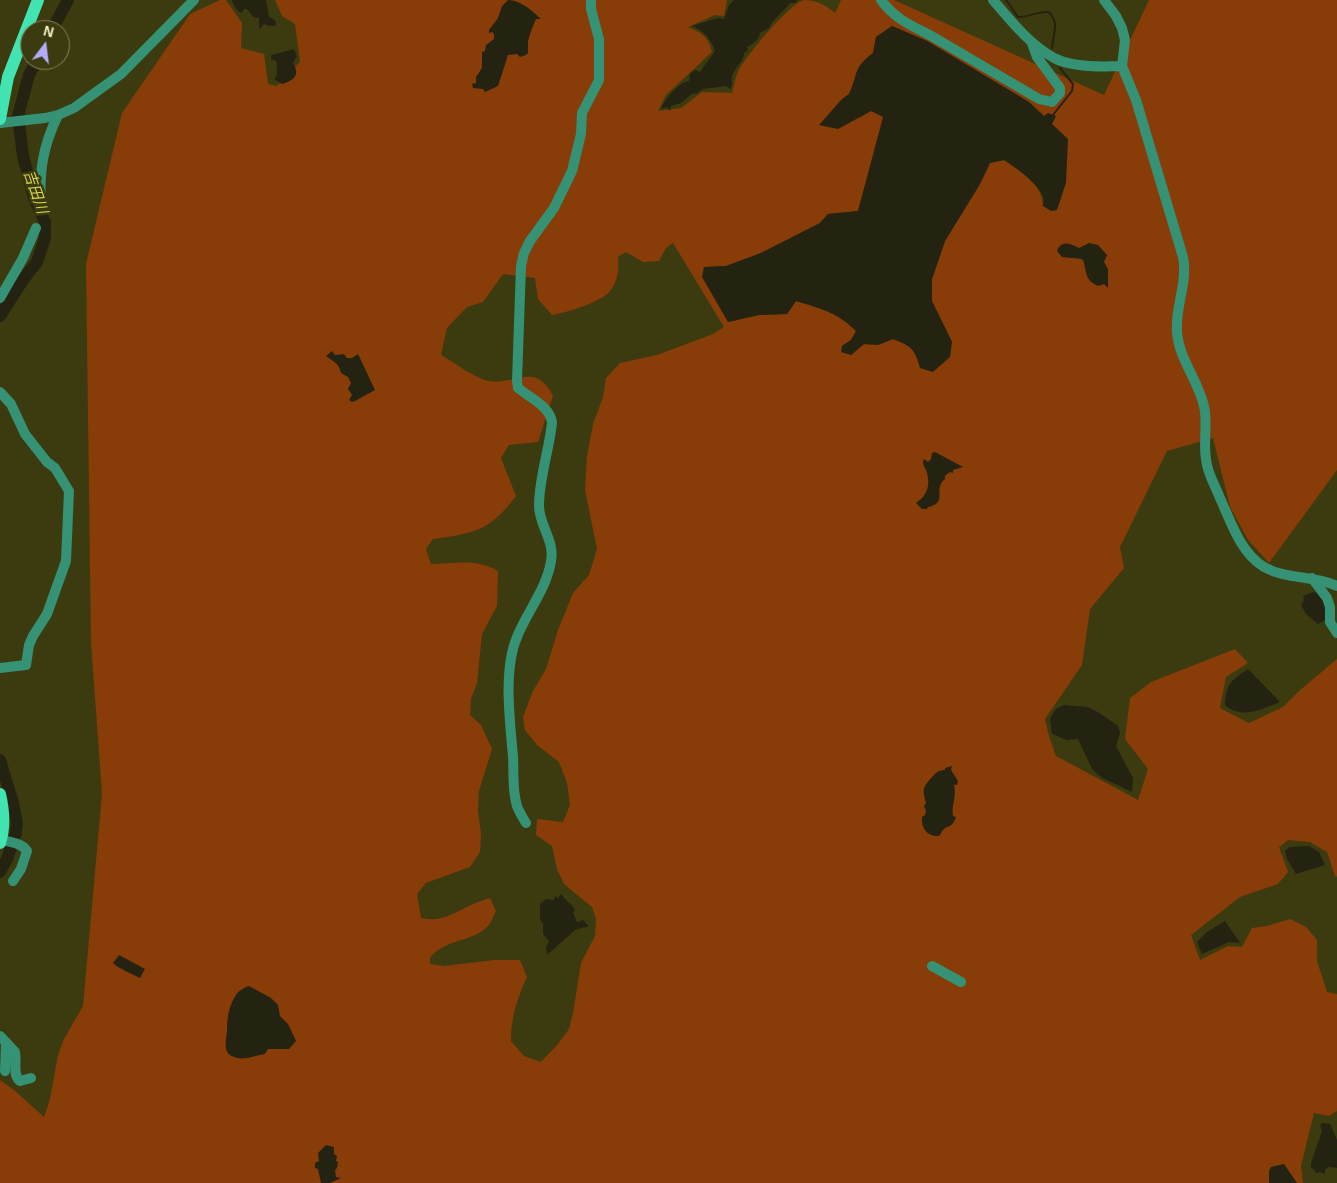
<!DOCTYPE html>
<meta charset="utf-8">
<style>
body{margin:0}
#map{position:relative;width:1337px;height:1183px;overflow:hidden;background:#3c3b0f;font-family:Helvetica,sans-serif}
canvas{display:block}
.north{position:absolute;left:20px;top:20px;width:50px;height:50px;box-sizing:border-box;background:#3c3b0f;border:1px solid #848359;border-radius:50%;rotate:15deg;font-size:14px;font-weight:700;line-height:20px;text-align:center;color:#eff0c8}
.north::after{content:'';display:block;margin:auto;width:18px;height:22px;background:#b3adf9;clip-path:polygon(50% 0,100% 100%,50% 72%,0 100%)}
</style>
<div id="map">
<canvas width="1337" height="1183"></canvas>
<div class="north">N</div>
</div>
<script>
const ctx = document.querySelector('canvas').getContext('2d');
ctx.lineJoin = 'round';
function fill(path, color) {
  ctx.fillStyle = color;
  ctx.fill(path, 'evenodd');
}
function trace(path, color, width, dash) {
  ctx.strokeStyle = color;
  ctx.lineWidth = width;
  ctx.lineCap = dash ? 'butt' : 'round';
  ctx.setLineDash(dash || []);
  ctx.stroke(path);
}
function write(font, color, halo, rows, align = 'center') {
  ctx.font = font + ' Helvetica,"Noto Sans JP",sans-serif';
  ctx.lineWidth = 5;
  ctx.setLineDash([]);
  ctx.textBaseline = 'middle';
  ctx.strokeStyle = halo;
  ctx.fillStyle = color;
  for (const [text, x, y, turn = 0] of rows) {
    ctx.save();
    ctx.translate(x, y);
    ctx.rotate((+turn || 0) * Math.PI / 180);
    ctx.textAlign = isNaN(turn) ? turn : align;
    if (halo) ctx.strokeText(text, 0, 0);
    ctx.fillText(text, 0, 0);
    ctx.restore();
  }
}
const green = new Path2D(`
 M220,0h6l16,23 -1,25 23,6 4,30 9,2 23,-24 -5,-38 -13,-8 -7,-16h452l-3,16 -9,-1 -27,12c14,6 20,9 24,25l-46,43 -8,16 23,-3 21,-16 30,1c2,-7 3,-16 7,-23 7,-14 51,-67 65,-70 13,0 21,5 31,13l6,-13h53l210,95 45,-95h188v470l-68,93 -21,-23 -18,-33 -17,-69 -46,13 -47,96 4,21 -34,41 -8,56 -37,54 4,17 7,20 82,44 10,-31 -23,-30 5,-41 21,-16 84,-33 13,14 -22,14 -6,31 29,15 34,-16 16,-16 38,-32v218l-2,-1 -8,-24 -17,-10 -22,-2 -9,7 9,25 -10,12 -38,13 -49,38 9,25 28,-14 14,1 10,-19 15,-2 23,-7 16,8 11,13v21l10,31 10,2v117l-8,5 -15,-3 -13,53 2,17h-1303v-103l14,10 30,27 6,-18 8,-44 6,-16 19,-33 19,-212 -11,-152 -5,-378 36,-151 68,-99zM892,26l35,15 102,61 15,14h12l-4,8 -9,82c0,-21 -23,-36 -39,-46l-14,3 -10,21 -35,57 -13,38v22l20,41 -36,12 -7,-9 -16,-6 -15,6 -14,-1 -13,11 -9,-9 9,-6 6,-8c-20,-20 -35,-23 -61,-31l-9,13 -28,1 -31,7 -23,-55 21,-1 35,-13 59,-30 8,-9 30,-3 26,-94 -13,-6 -12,7 -18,-18 8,-6c10,-21 3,-25 24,-41l3,-16zM673,243l51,84 -11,7 -56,21 -37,8 -14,15 -3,19 -10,27 -6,32 -2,34 12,59 -8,26 -16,18 -15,37 -12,39 -13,22 -10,26 2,13 12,15 22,17 8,21 3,22 -7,17 -26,-3 -1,16 16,11 5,23 7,15 28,23 4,12 -1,17 -14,27 -8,50 -4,16 -11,15 -17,18 -17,-6 -13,-15c0,-23 6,-43 16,-64l-7,-17h-26l-50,6 -14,-2v-6c14,-19 39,-15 56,-30 5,-4 7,-12 10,-17l-6,-13c-6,2 -13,4 -19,7 -17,8 -31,18 -50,13l-4,-24 9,-11 44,-16 10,-15 1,-19 -3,-22 1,-20 13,-42 -11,-24 -11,-10 1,-16 6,-16 5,-49 15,-28 1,-35c-24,-13 -41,-7 -67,-7l-5,-15 7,-10c41,-6 56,-7 83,-43l-15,-38 8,-13 29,-3 15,-46c-18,-37 -40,-8 -68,-16 -15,-5 -30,-17 -44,-25l6,-27 20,-21 16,-5 20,-28 32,4 3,21 14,16c13,-2 50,-13 58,-24 8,-10 9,-21 8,-34l8,-5 17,10 16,-1 7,-13z`);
const water = new Path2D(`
 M232,0h34l3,17 6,3 1,4 -1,2h-6l-5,-2 -4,5 -1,-1v-10l-6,-1 -6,-8h-3l-2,4c-5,-1 -9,-8 -10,-13z
 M508,0c12,0 25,11 33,19h-5l-5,12 -3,10v12l-2,2 -6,2 -3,-3 -9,1 -10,31 -13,6 -2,-3 -10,-1 -1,-4 4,-1v-6l6,-9v-16l3,-1 1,-6 8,-6v-5l-2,-2 -3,1v-3l9,-12 4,-12z
 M734,0h64l-3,3h-5c-5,8 -18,16 -21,25l-9,5c-1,7 -7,11 -13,14l1,3 -4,3c0,10 -10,14 -12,24 -1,6 2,7 -2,12l-4,-3 -23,3 -7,5 -3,-1 -12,10 -10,3 -1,5 -3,-4 -6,2c3,-9 18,-27 28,-28l1,-7 5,-4 5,2 15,-21c-4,-12 -11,-20 -23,-25l26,-8 6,1 5,-14z
 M892,26l35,15 102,61 15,14 4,-3 8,3 -4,8 16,15 -2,44 -9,27 -6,1 -8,-5c0,-3 1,-6 0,-9 -4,-13 -28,-30 -39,-37l-14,3 -10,21 -35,57 -13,38v22l20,41 -2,15 -17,15 -13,-4c-5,-19 -9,-22 -27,-29l-15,6 -14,-1 -13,11 -10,-3 1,-6 9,-6 5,-9c-19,-19 -34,-22 -60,-30l-9,13 -28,1 -31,7 -26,-45 2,-10 22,-1 35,-13 59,-30 8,-9 30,-3 25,-94 -12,-6 -33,18 -19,-4 22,-25 8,-6c10,-21 3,-25 24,-41l3,-16z
 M294,49l3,7 -4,7c1,2 3,5 3,8 2,7 -9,12 -14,13l-8,-5 3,-4c-1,-5 1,-9 -1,-14l-5,-2v-4z
 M1089,243l9,2 9,10 -3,7 4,7v19l-4,-4 -6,2c-14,-6 -11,-15 -15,-26 -7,-3 -13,-1 -21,-3l-5,-6c4,-12 15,-7 22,-3z
 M332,351l3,4 9,-1 3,4h5l6,-4 17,36 -20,11 -3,1 -3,-2 3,-5 -4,-6 3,-6 -3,-6 -7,-4c-2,-10 -7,-11 -15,-17z
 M935,452l28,15 -10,3v3l-3,-1 -5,4v3c-13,10 4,24 -17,28l-1,2h-5l-6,-6c12,-8 15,-19 10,-33 -2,-5 -4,-5 -2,-11l4,3 3,-3 1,-6z
 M1313,592l7,1 7,12 -2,15 -7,4 -12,-10 -5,-9 3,-5 -1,-4z
 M1248,669l32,33c-18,7 -38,18 -55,3 1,-22 6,-24 23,-36z
 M1064,705l23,2 11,5 20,14 2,7 -4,13 17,32 -1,14 -30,-14 -10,-9 -14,-30 -11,1 -15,-6 -2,-16 6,-9z
 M952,766l-1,4 7,11 -1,4h-3c3,13 -3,20 -1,31l3,1c-4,12 -9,8 -13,13 -2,2 -2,4 -4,6 -12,1 -18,-8 -17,-19l3,-2 1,-4 -2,-5 2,-3c-4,-14 -3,-16 6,-26 6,-6 5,-6 13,-7v-2z
 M1309,846l10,6 6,13 -29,9 -9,-15 -2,-8 4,-4z
 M561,894c4,6 10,9 14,16l-2,2 4,10 4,-1 1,-2 7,7 -14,4 -28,25 -1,-7 3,-7 -6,-7v-10l-3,-5v-15l6,-5 8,1 1,-4 3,2z
 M1225,921l15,22 -11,-1 -27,12 -5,-12 10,-10z
 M119,955l26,14 -5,9c-9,-5 -21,-9 -27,-15z
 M249,986l22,12 7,7 2,11 8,8 8,17 -7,8h-21l-3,5c-8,1 -19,6 -27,4 -18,-3 -11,-18 -11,-29 0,-11 2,-24 9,-34 3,-5 8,-7 13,-9z
 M1323,1123l7,1 7,16v28l-8,-1 -4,3v4l-5,-2 -4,1 -2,-4 -3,-1v-5l11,-32 -2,-6z
 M326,1145l8,2v7l3,2 -1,5 2,1 -1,6 -2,2 1,7 5,1 -11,5h-9l-3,-14 -3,-1v-5l4,-2 -1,-8z
 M1284,1164l13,19h-28v-12l2,-4z`);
const stream = new Path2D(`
 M1006,0l12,17c12,0 19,-6 31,-5 11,13 4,20 3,36
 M1053,115l19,-24 1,-7 -13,-16`);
const river = new Path2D(`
 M52,30l16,-30
 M0,316l23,-36 14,-18 8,-24v-16l-11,-24 -11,-42 -5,-40 11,-41 8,-15
 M0,760l13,43 4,20 -1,10 -9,26 -7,13`);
const minor = new Path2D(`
 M881,0c17,23 36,27 59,41 33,19 66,39 99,58l13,3 8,-9v-5l-23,-31 -5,-14
 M993,0c18,21 36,44 61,58 17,9 49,9 68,8
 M1104,0l12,16 6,12 3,12 -3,26 14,34 47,157c5,26 -8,49 -6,75 2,27 21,48 27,74 4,17 -1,35 2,53 1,14 9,26 14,39 11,24 20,54 44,69 23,13 49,8 73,19
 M0,123l45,-5 13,-3 16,-7 47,-34 73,-74
 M41,204c-2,-33 2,-58 17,-89
 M0,298l23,-40 13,-30
 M0,392l11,12 14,30 22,28 8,6 14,23 -3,70 -19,53 -14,22 -4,9 -3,20 -26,3
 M1312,578l15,20 3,9v15l7,11
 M526,823c-3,-5 -7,-11 -9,-17 -5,-16 -3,-32 -4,-49 -3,-36 -10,-87 4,-120 10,-25 30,-49 34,-76 4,-20 -12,-36 -12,-55 0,-28 10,-55 13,-83 -1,-16 -22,-25 -34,-35l-1,-7 4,-115 3,-13 6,-12 24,-33 18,-37 9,-37 1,-21 17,-33v-41l-8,-30v-9
 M1,840c9,2 21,3 26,11l-6,18 -8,12
 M932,966l29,16
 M0,1036l15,16c2,10 -3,23 5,29l11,-3
 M5,1071l1,-28`);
const major = new Path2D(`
 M0,119l8,-42 30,-77
 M0,794c4,17 5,33 0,49`);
const waterNames = [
 ["吉田川",35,192,71]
];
fill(green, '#883c08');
fill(water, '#242311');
trace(stream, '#242311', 2);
trace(river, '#242311', 12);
trace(minor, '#369274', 10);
trace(major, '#42e4b2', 12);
write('italic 15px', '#d9d54f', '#3c3b0f', waterNames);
</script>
